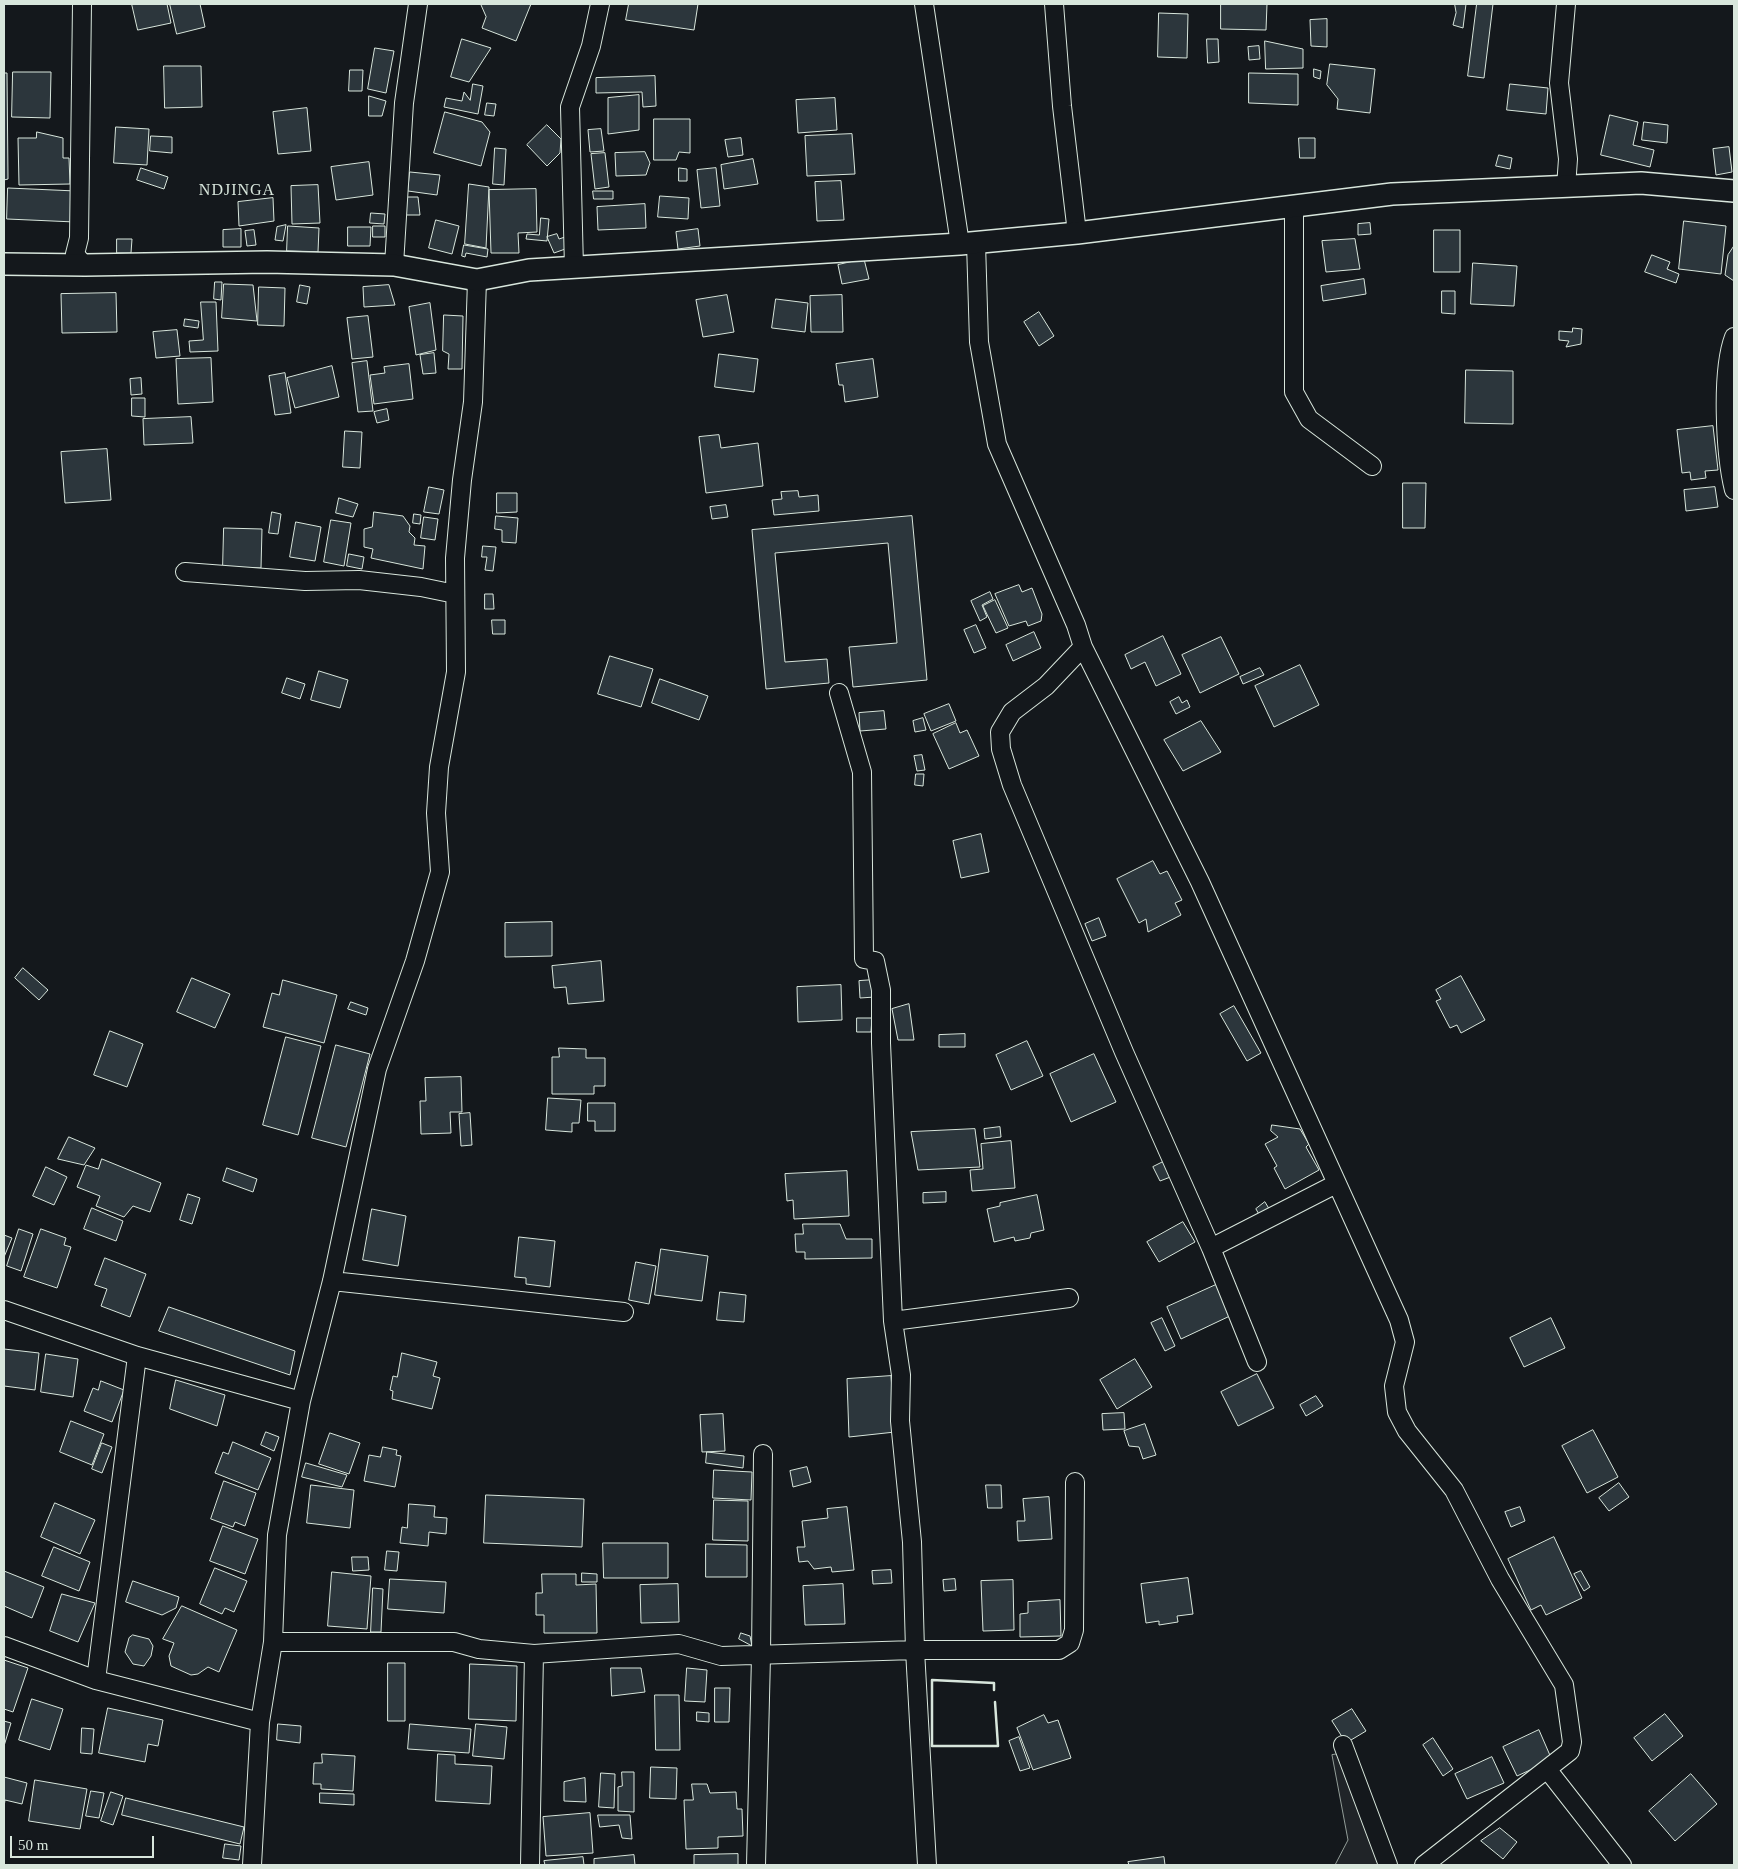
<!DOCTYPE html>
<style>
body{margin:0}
#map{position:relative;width:1738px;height:1869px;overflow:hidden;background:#14181c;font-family:Georgia,serif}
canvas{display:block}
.frame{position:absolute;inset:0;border:5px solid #d8e6dc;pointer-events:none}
.scale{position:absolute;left:10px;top:1836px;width:144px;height:22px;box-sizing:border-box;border:2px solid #d8e6dc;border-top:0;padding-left:6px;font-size:15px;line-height:18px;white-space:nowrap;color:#d8e6dc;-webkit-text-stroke:4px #14181c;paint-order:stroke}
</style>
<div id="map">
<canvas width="1738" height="1869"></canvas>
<div class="frame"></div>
<div class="scale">50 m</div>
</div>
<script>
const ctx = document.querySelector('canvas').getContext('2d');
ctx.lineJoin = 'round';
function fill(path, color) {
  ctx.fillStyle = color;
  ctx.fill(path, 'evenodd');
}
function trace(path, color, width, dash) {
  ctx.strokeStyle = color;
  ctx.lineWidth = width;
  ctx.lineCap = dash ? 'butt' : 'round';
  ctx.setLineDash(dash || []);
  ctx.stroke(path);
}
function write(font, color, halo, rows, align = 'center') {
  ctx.font = font + ' Georgia,serif';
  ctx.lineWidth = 4;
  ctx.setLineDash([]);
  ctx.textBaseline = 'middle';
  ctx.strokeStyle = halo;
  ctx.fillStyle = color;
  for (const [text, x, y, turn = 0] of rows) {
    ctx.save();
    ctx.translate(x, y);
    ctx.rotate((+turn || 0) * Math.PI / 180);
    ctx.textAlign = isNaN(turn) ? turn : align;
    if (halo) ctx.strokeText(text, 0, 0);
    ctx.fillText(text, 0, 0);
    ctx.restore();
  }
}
const green = new Path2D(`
 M1346,1753l42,112h-53l13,-25 -16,-85z`);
const building = new Path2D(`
 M132,4h35l4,19 -33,7z
 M170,4h30l5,23 -28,7z
 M481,4h50l-15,37 -34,-13 4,-11z
 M629,4h69l-4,26 -68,-10z
 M1221,4h46l-1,26 -45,-1z
 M1455,4h11l-3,24 -10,-3 3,-12z
 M1477,4h16l-9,74 -16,-2z
 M1159,13l29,1 -1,44 -29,-1z
 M1327,19v28l-16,-1 -1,-26z
 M462,39l29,9 -22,34 -18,-5z
 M1207,39h11l1,23 -11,1z
 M1265,41l38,8v19l-37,1z
 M1259,46l1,13 -11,1 -1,-13z
 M375,48l19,3 -8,42 -18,-4z
 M1330,64l45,5 -5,44 -33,-4 1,-10 -11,-14z
 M164,66h37l1,41 -37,1z
 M1314,69l7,2 -1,8 -6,-2z
 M350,70h13l-1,21h-13z
 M13,72h38l-1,46 -38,-1z
 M4,73h3l1,106 -4,1z
 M1249,73l49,1v31l-49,-2z
 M655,76l1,30 -13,1 -1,-15 -46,1v-15z
 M473,84l10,2 -5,28 -34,-7 2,-9 16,3 2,-9 6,8z
 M1510,84l38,4 -2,26 -39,-4z
 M639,95v35l-31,4v-36z
 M369,96l17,5 -4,15h-13z
 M835,98l2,32 -39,3 -2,-33z
 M487,103l9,1 -2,12 -9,-1z
 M307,108l4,43 -33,3 -5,-42z
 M445,112l37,10 8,10 -9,34 -47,-13z
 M1610,115l28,7 -5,23 21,5 -4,17 -49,-12z
 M654,119h36v34l-11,-1 -3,8h-22z
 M1644,122l24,3 -1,18 -25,-3z
 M547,125l14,14 -1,14 -13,13 -20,-21z
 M116,127l33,2 -2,36 -33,-2z
 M601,129l3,22 -14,1 -2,-22z
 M37,132l26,6v20h6l1,26 -51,1 -1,-47h18z
 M852,134l3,40 -48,2 -2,-40z
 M151,136l21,1v16l-22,-2z
 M741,138l2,17 -15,2 -3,-17z
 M1299,138h16v20h-15z
 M1729,147l3,25 -16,3 -3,-26z
 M495,148l11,1 -2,36 -11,-1z
 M645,152l5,11 -4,12 -30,1 -1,-23z
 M605,153l4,34 -14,2 -4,-35z
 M1499,155l13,3 -2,11 -14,-3z
 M753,159l5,25 -34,5 -3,-24z
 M369,162l4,33 -37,5 -5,-33z
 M141,168l27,9 -4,12 -27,-9z
 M679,168l8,1v12h-8z
 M716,168l4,38 -19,2 -4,-38z
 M410,172l30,3 -3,20 -29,-4z
 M841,181l3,39 -27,1 -2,-39z
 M469,184l20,3 -3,61 -21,-4z
 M318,185l2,38 -28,1 -1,-38z
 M8,188l68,3 -1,31 -68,-3z
 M536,189l1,43 -19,1 1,20h-28l-2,-63z
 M593,191h20v8h-19z
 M660,196l29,2 -1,21 -30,-2z
 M406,197h12l2,18h-13z
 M273,198l1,23 -35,5 -1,-24z
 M645,204l1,24 -48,2 -1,-23z
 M371,213l14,1 -1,10 -14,-1z
 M541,218l8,1 -2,22 -21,-2 1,-5 12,1z
 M436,220l23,6 -7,28 -23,-6z
 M1684,221l42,5 -5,48 -42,-5z
 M1370,223l1,11 -13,1v-11z
 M286,225l-3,16 -8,-1 2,-13z
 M288,226l31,2 -1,24 -31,-1z
 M373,226h12v11h-12z
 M348,227h23l-1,19h-22z
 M241,229v18h-18v-17z
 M698,229l2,17 -22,3 -2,-17z
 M254,230l2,15 -9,1 -2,-15z
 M1434,230h26v42h-26z
 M557,234l2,5 6,-2 3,11 -14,5 -7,-16z
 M117,239h15l-1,14h-14z
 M1355,239l5,30 -34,3 -4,-31z
 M464,245l24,4 -1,8 -21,-4 -1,4 -3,-1z
 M1734,246v35l-9,-6 3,-20z
 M1652,255l18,7 -3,7 12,5 -3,9 -31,-11z
 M864,259l5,20 -27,5 -4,-19z
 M1473,263l44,3 -3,40 -43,-2z
 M1364,279l2,15 -43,7 -2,-15z
 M215,282h7l-1,18 -7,-1z
 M224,284l29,1 4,36 -35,-3z
 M300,285l10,2 -3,17 -10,-2z
 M389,285l6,20 -31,2 -1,-20z
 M259,287l26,1 -1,38 -26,-1z
 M1442,291h13v23l-13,-1z
 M116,293l1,39 -55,1 -1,-39z
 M727,295l7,37 -31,5 -7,-37z
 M842,295l1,37h-32l-1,-36z
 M776,299l32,4 -3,29 -33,-4z
 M201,302h15l2,49 -28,1 -1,-11 14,-1z
 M430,303l6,47 -20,5 -7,-48z
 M1039,312l15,24 -15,10 -15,-24z
 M444,315l19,1 -1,53h-14l1,-15 -6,-3z
 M368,316l5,41 -21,2 -5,-41z
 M185,319l14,2 -1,7 -14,-2z
 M1573,328l9,1 -1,15 -15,3 3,-6 -10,-1v-9l13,1z
 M177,330l3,26 -24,2 -3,-26z
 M434,353l2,20 -13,1 -3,-19z
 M719,354l39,5 -4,33 -39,-5z
 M211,358l2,44 -35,2 -2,-45z
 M873,359l5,38 -33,5 -2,-17h-4l-3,-21z
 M367,361l6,50 -15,1 -6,-49z
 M409,364l4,35 -39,5 -4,-29 15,-2 -1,-6z
 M332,366l7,31 -44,11 -8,-30z
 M1466,370l47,1v53l-48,-1z
 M285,373l6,40 -16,2 -6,-39z
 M141,378l1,16 -11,1 -1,-16z
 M132,398h13v19l-13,-1z
 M387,409l2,11 -12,3 -3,-11z
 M191,417l2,26 -49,2 -1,-26z
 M1713,426l5,44 -13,1 1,7 -15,2 -1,-8 -8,1 -5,-43z
 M345,431l17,1 -2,36 -17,-1z
 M719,435l2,13 37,-5 5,43 -57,7 -7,-56z
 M107,449l4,51 -46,3 -4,-51z
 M1403,483h23l-1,45h-22z
 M429,487l15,3 -5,24 -15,-2z
 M1715,487l3,20 -32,4 -2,-21z
 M798,491l1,6 19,-2 1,16 -45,4 -2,-15 10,-1 -1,-7z
 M497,493h20v19l-20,1z
 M339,498l19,6 -5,13 -17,-4z
 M726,505l2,12 -16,2 -2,-12z
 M272,512l9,2 -3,20 -9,-1z
 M374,512l29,4 7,10 -1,6 6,6 -1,7 11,1 -2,23 -52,-11 2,-9 -9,-2v-18l8,-2z
 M414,514l7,1 -1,9 -7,-1z
 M496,516l22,2 -2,25 -14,-1v-12l-7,-1z
 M912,516l15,164 -74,7 -4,-40 48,-4 -9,-100 -113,10 10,109 42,-3 2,24 -63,6 -14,-159z
 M424,517l14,2 -3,21 -14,-2z
 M331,520l20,3 -7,43 -20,-4z
 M296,522l25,5 -6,34 -25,-4z
 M224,528l38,1 -1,39 -38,-1z
 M483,546l13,1 -3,24 -8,-1 2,-13h-5z
 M349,554l15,3 -2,12 -15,-3z
 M1019,585l3,7 10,-4 10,26 -1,7 -13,5 -2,-5 -17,5 -14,-32z
 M990,592l3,7 -11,6 5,12 -7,4 -9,-20z
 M485,594h8l1,15h-9z
 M995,600l13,28 -12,5 -13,-27z
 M492,620h13v14h-12z
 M976,625l10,23 -12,5 -10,-23z
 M1034,632l7,16 -28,13 -7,-16z
 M1163,636l18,38 -25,12 -11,-24 -14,7 -6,-14z
 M1221,637l18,37 -39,19 -18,-38z
 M610,656l43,13 -12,38 -43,-13z
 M1300,665l19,40 -45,22 -19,-41z
 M1260,668l4,7 -21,9 -3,-7z
 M319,671l29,9 -8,28 -29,-8z
 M287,678l18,6 -5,15 -18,-6z
 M660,679l48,17 -9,24 -47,-17z
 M1179,697l3,6 5,-3 3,7 -14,7 -6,-12z
 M949,704l7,17 -25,10 -7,-17z
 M884,711l2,18 -26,2 -1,-18z
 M923,718l3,12 -11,2 -2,-11z
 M1201,721l20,31 -38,19 -19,-31z
 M956,723l4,10 7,-3 12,26 -30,13 -16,-35z
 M922,755l3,15 -8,1 -3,-15z
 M916,774h8l-1,12 -8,-1z
 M981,834l8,38 -28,6 -8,-37z
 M1153,861l7,13 7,-3 15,29 -7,3 6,12 -33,17 -2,-13 -7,4 -22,-44z
 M1099,918l7,18 -14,5 -7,-17z
 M552,922v34l-47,1v-34z
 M601,961l3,40 -36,3 -2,-17 -12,1 -2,-22z
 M23,968l25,22 -9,10 -24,-22z
 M1461,976l24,44 -24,13 -4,-8 -7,3 -14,-27 5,-2 -5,-9z
 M192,978l38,16 -15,34 -38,-16z
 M283,980l54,15 -13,48 -61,-16 9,-34 7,2z
 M874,980l1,17 -15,1 -1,-17z
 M841,985l1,35 -44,2 -1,-35z
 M351,1002l17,6 -2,7 -18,-6z
 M909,1004l5,36h-16l-6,-31z
 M1234,1006l27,47 -14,8 -27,-47z
 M857,1018h15l-1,14h-14z
 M110,1031l33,13 -16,43 -33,-12z
 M965,1034v13h-26v-12z
 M286,1037l35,9 -23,89 -35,-10z
 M1027,1041l16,35 -32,14 -15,-35z
 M336,1045l34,9 -24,93 -34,-9z
 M559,1048l27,1v9h19v28h-11v8h-42v-37h7z
 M1094,1054l22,48 -45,20 -21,-48z
 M461,1077l1,35h-12l1,21 -30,1 -1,-33h6l-1,-23z
 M548,1098l33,2 -2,23h-7v9l-26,-2z
 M588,1103h27v28h-20v-10h-7z
 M470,1113l2,32 -11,1 -2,-32z
 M1272,1125l28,4 9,15 -3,3 13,23 -34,19 -11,-21 3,-2 -12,-22 13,-7 -7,-6z
 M1000,1127l1,10 -16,2 -1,-10z
 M975,1129l5,38 -62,3 -7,-38z
 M69,1137l26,11 -11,17 -26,-6z
 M1011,1141l4,47 -43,3 -2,-21 13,-1 -2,-25z
 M102,1159l59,24 -11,29 -17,-6 -9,11 -28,-11 4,-10 -23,-9 9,-22 12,4z
 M1165,1161l8,15 -13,5 -7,-14z
 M46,1167l21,10 -13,28 -21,-9z
 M227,1168l30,11 -4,13 -30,-11z
 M847,1171l2,45 -55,3 -1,-19 -6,1 -2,-27z
 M946,1192v10l-23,1v-10z
 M188,1194l12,4 -8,26 -12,-4z
 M1037,1195l7,35 -13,3 -1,5 -15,3 -1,-4 -20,5 -7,-33 13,-3v-3z
 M1265,1202l6,10 -10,6 -5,-9z
 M92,1208l31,13 -7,20 -32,-12z
 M372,1209l34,7 -8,50 -35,-6z
 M1183,1222l12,20 -36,20 -12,-20z
 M803,1224h37l6,15h26v19l-67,1v-7h-9l-1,-18h8z
 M19,1229l14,5 -12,37 -14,-5z
 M41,1229l25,9 -2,7 7,2 -14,41 -33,-11z
 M4,1235l8,3 -8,19z
 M519,1237l36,4 -5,46 -24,-3v-6l-11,-1z
 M661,1249l47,7 -6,45 -47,-6z
 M105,1258l41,16 -16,43 -29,-11 6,-17 -12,-4z
 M636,1262l20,4 -7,38 -20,-4z
 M1218,1284l14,31 -51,24 -14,-32z
 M720,1292l26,3 -2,27 -27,-2z
 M169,1307l126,44 -5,24 -131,-44z
 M1162,1318l13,28 -10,5 -14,-28z
 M1551,1318l14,30 -41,19 -14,-29z
 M4,1349l35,4 -4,37 -31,-4z
 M402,1353l35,9 -4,14 7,2 -8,31 -40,-10 1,-8 -3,-1 3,-14 4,1z
 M46,1354l32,5 -5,38 -32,-5z
 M1135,1359l17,28 -35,22 -17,-29z
 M1257,1374l17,34 -36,18 -17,-34z
 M891,1376l4,56 -46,5 -2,-58z
 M176,1380l49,15 -8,31 -47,-17z
 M101,1381l23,9 -12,32 -28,-11 9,-23 5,2z
 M1316,1396l7,10 -17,10 -6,-11z
 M1124,1413l1,16 -22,1 -1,-16z
 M723,1414l2,37 -23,1 -2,-37z
 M71,1421l33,13 -12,31 -32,-13z
 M1145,1424l11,31 -13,4 -4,-12 -10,-1 -5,-15z
 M1593,1430l25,47 -31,16 -25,-47z
 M266,1432l13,5 -5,14 -13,-6z
 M330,1433l30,10 -11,31 -30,-10z
 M233,1442l38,16 -13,32 -43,-17 8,-21 5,2z
 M102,1443l10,4 -10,26 -10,-4z
 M383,1447l14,3 -1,5 5,1 -6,31 -31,-6 5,-26 11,2z
 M707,1452l37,4 -1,12 -37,-5z
 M306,1463l41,12 -5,12 -40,-10z
 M807,1467l4,15 -18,5 -3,-16z
 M714,1470l38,2 -1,28 -38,-2z
 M224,1481l32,12 -11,33 -10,-4 -2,5 -22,-8z
 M1619,1483l10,14 -20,14 -10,-13z
 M311,1485l43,5 -4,38 -43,-5z
 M986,1485h15l1,23h-14z
 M486,1495l98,4 -2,48 -98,-4z
 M1049,1497l3,42 -34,2 -1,-20h8l-2,-22z
 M714,1500l34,1v40l-35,-1z
 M55,1503l40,17 -15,34 -39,-17z
 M409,1504l26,2 -1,11 13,1 -1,16 -17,-2 -1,14 -28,-3 2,-16 5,1z
 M847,1507l7,63 -22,2 -1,-5 -17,2 -6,-8 -9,1 -2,-15h8l-3,-26 26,-3 -1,-9z
 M1520,1507l5,14 -14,6 -6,-15z
 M223,1526l35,13 -13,35 -35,-13z
 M1554,1537l28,61 -36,17 -5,-10 -10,5 -23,-51z
 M603,1543h65v35h-64z
 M706,1544l41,1v32h-41z
 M54,1547l36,15 -11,29 -37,-15z
 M387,1551l12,1 -2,19 -12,-1z
 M352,1557h16l1,13 -16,1z
 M215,1568l32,13 -13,31 -9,-4 -3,6 -22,-10z
 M891,1570l1,13 -19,1 -1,-13z
 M4,1571l40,16 -12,31 -28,-12z
 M1581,1571l9,16 -6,4 -10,-17z
 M332,1572l39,4 -4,53 -39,-3z
 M582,1573l15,1v8h-15z
 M542,1574h34v11l20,-1 1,49h-53v-18h-8v-22h6z
 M1188,1578l5,36 -16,2 1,6 -19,3v-4l-13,2 -5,-39z
 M390,1579l56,3 -2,31 -56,-4z
 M955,1579l1,11 -12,1 -1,-11z
 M1013,1580l1,50 -31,1 -2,-50z
 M133,1581l46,16 -3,11 -14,7 -36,-13z
 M678,1584l1,38 -38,1 -1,-38z
 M843,1584l2,40 -40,1 -2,-39z
 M373,1588l10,1 -2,43h-10z
 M62,1594l33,9 -17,39 -28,-11z
 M1060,1600l1,36 -41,1v-23l8,-1v-11z
 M182,1606l55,24 -18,42 -11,-5 -10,7 -7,1 -20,-9 -2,-10 5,-13 -11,-4z
 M741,1633l9,3 2,10 -13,-7z
 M133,1635l16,4 4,7 -2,10 -7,10 -11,-2 -8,-12 4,-14z
 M4,1660l24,8 -15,44 -9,-3z
 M388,1663h17v58h-17z
 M470,1664l47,2 -1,55 -47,-2z
 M611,1668h30l4,24 -33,4z
 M687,1668l20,2 -2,32 -20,-1z
 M715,1688h15l-1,34h-14z
 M655,1695h24l1,55h-24z
 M32,1699l31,10 -13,41 -31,-10z
 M108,1708l55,12 -5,26 -10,-2 -3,18 -46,-9z
 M1352,1709l14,22 -20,12 -14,-22z
 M697,1712l12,1v9l-12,-1z
 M1665,1714l18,22 -31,25 -18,-23z
 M1044,1715l4,8 10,-3 13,38 -38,12 -16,-42z
 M4,1721l7,2 -7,23z
 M278,1724l23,2 -1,17 -23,-3z
 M410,1724l61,5 -2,24 -61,-4z
 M476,1724l31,3 -3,32 -31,-3z
 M82,1728l12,1 -2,25 -11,-1z
 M1539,1730l13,30 -35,16 -14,-29z
 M1019,1737l11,31 -10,3 -11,-30z
 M1433,1738l20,31 -10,7 -20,-31z
 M322,1754l33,2 -2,35 -32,-2v-5h-8l1,-21h8z
 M438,1754l17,1v9l37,2 -2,38 -54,-3z
 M1492,1757l12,26 -37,16 -12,-25z
 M651,1767l26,1 -1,31 -26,-1z
 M622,1772h12v40l-16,-1v-24l4,-1z
 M601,1773l14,1 -1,34 -15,-1z
 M1691,1774l26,30 -42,37 -26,-30z
 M4,1777l23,6 -5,21 -17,-4 -1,7z
 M585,1778l1,24 -22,-1v-19z
 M35,1780l52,9 -7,40 -51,-8z
 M692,1784h15l3,9 26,-1 1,17h5l1,27 -25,1v11l-32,1 -2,-49h9z
 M91,1791l13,2 -5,25 -13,-2z
 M111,1792l12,4 -10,29 -12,-4z
 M320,1793l34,1v11l-34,-2z
 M126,1798l118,29 -4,17 -118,-29z
 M590,1813l3,40 -47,3 -3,-39z
 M598,1815h32l2,24 -10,-1 -3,-13 -19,2z
 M1500,1828l17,14 -14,17 -22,-18z
 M225,1844l16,2 -2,14 -16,-2z
 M738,1854v11h-44v-10z
 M634,1855l1,10h-41v-6z
 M583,1857l1,8h-39l-1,-4z
 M1164,1857l1,8h-36l-1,-3z`);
const minor = new Path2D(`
 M82,4l-3,234 -4,16 8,10
 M924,4l36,240
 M1054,4l8,102 15,127
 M1566,4l-7,79 9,76 -2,28
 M1294,207v185l15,27 63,47
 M976,243l3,99 18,102 79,181 7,22 117,235 199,438 6,22 -11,44 3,26 10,19 47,59 46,89 64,106 8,57 -2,9 -146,114
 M394,265l10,-162 14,-99
 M574,268l-4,-161 21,-61 9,-42
 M1734,337c-13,34 -9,117 0,153
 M185,572l120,9 54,-1 62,7 34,7
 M1083,647l-37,39 -34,26 -12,20 1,17 11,36 112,267 87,196 46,114
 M839,693l23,79 2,187 11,2 6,29v53l12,278 8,54 -1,46 12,121 3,108 12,215
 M1211,1248l125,-64
 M332,1281l292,31
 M4,1310l133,46 164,45
 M893,1321l176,-23
 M273,1642h181l25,7 55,5 -4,211
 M4,1646l92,34 164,42
 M534,1654l145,-10 42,12 194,-6h144l11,-7 4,-13 1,-148
 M96,1680l41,-324
 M1343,1745l45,120
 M1547,1769l75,96
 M252,1865l8,-143 13,-80 4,-107 24,-134 31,-120 45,-212 38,-108 25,-89 -4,-59 3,-46 17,-95 -1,-114 7,-78 11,-78 4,-122
 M756,1865l5,-209 2,-202`);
const tertiary = new Path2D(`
 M4,264l81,1 182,-3 127,3 83,15 52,-10 431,-26 117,-11 315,-39 249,-11 93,8`);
const wall = new Path2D(`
 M994,1690v-7l-62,-3v66h66l-3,-44`);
const quarterNames = [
 ["NDJINGA",237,191]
];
fill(green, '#202428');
trace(green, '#939e99', 1);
fill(building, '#2c363c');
trace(building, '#d8e6dc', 1);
trace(minor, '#d8e6dc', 20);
trace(tertiary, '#d8e6dc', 24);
trace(minor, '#14181c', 18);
trace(tertiary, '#14181c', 21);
trace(wall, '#d8e6dc', 2.5);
ctx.letterSpacing = '1px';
write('16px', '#d8e6dc', '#14181c', quarterNames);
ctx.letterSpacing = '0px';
</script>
